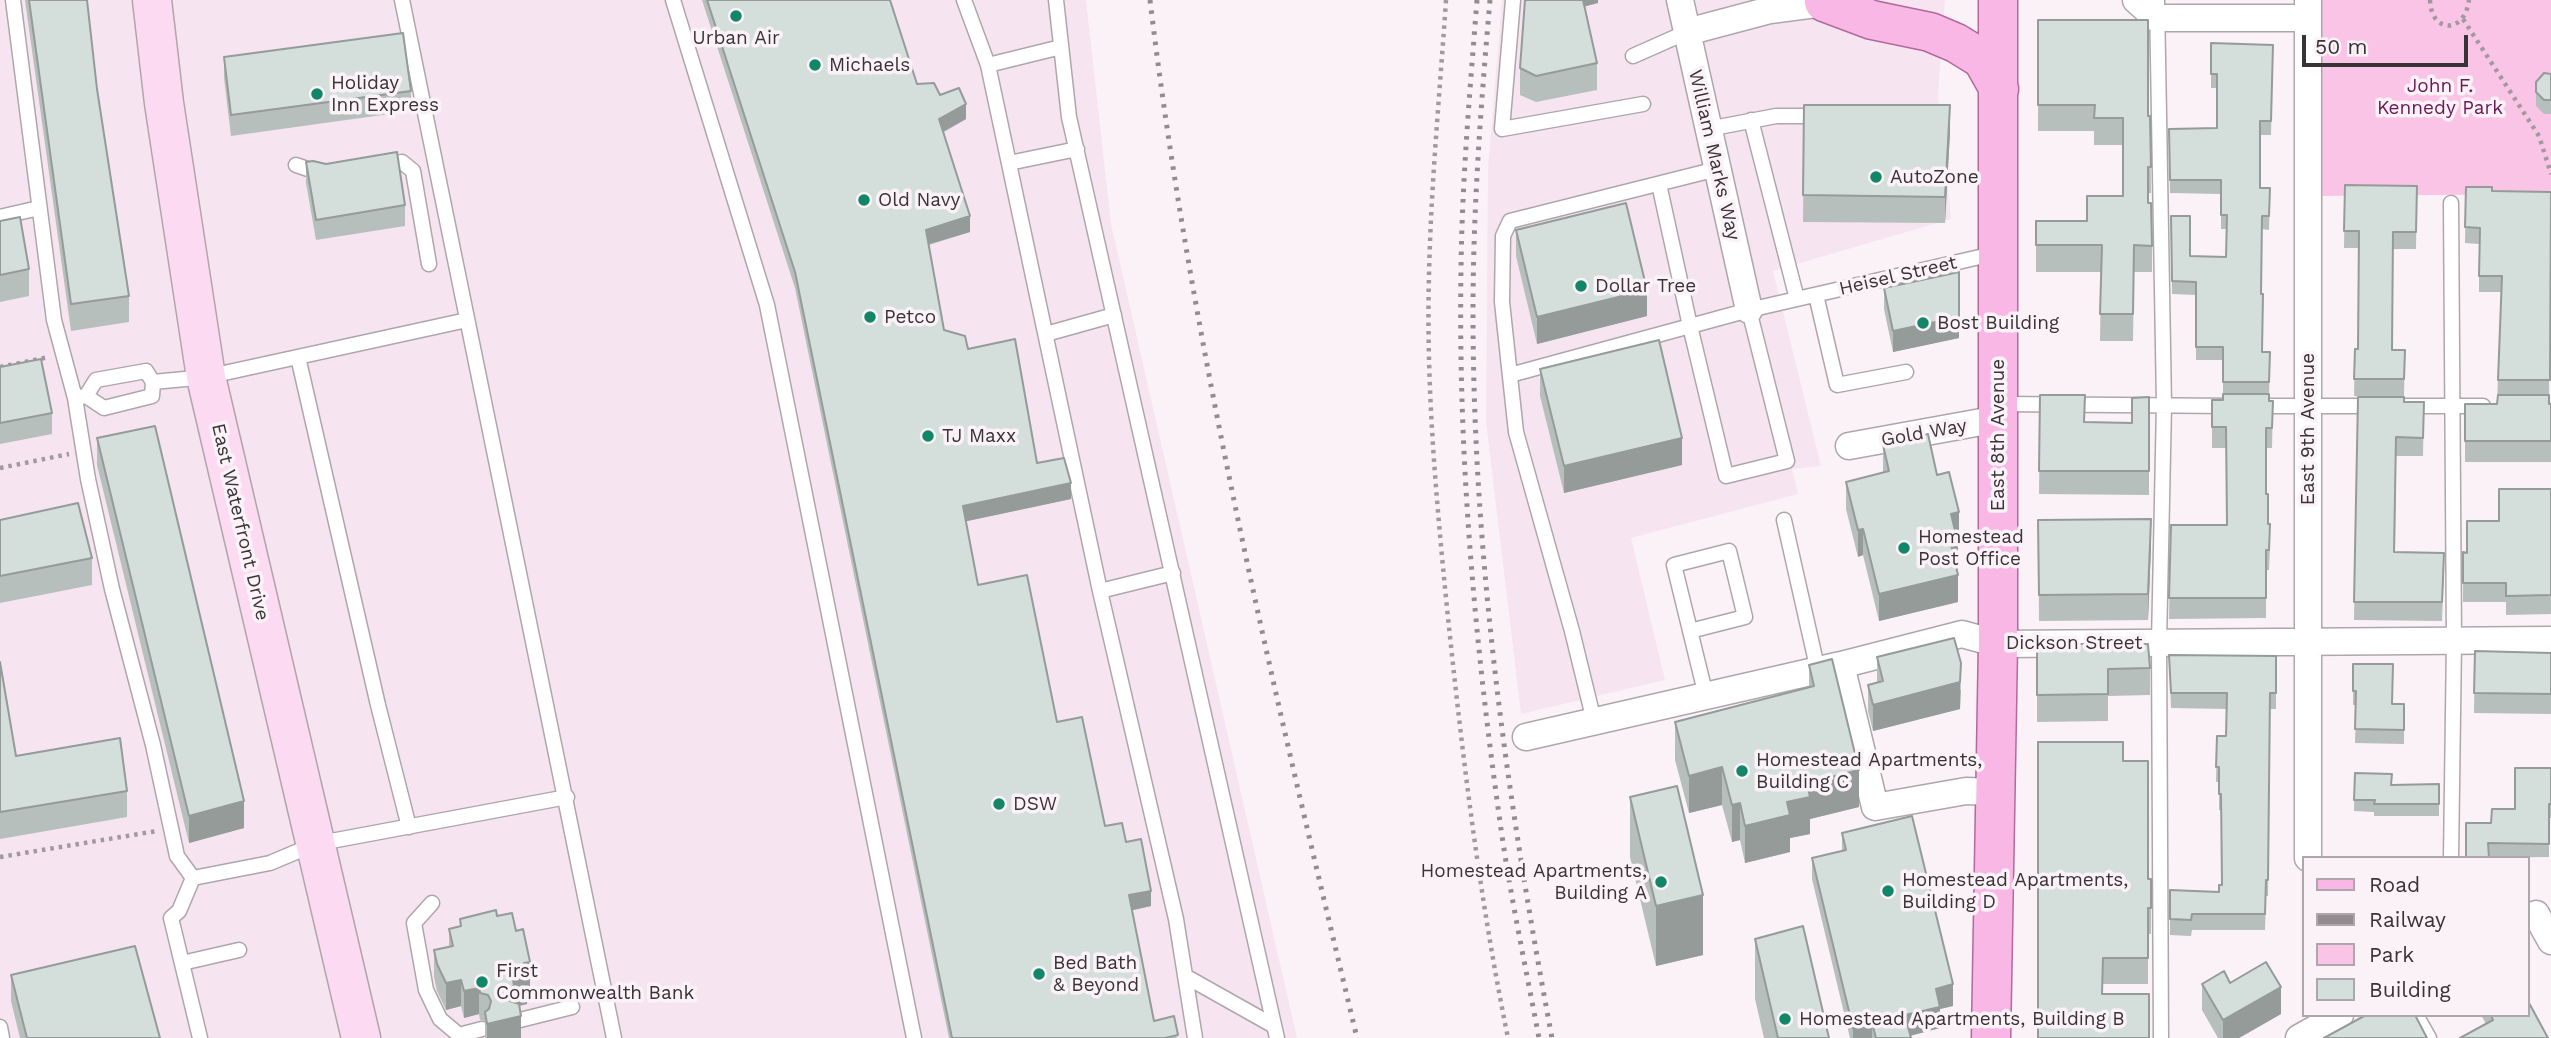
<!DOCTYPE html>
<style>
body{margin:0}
#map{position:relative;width:2551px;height:1038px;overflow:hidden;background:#fbf2f8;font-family:"Work Sans",sans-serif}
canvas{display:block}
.legend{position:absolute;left:2302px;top:856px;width:228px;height:161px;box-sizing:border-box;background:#fbf2f8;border:2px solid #ada6aa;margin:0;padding:9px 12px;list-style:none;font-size:21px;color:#383436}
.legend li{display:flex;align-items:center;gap:14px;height:35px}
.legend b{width:35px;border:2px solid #ada6aa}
.scale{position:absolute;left:2302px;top:35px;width:166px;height:32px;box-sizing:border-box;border:4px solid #383436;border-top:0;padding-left:9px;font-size:21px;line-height:24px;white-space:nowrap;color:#383436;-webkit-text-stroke:5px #fbf2f8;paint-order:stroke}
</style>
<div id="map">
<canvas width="2551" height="1038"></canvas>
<ul class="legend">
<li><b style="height:9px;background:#f8b7e5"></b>Road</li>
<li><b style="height:9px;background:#928c90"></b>Railway</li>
<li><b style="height:19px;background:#fac4e7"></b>Park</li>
<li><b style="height:19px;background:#d4deda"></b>Building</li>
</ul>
<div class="scale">50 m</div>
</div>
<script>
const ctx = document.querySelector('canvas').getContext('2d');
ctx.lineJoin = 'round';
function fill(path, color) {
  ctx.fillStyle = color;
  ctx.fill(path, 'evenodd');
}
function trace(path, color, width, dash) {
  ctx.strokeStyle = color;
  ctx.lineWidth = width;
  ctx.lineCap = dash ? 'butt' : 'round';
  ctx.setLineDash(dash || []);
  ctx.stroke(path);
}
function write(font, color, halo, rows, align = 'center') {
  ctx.font = font + ' "Work Sans",sans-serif';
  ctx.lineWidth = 7;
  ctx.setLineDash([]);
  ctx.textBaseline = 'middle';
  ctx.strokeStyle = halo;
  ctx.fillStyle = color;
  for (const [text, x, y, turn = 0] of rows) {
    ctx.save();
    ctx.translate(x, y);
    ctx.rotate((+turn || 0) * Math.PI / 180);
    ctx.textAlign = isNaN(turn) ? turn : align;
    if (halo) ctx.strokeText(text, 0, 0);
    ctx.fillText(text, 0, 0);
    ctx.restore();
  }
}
const built = new Path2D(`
 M0,0h1086l25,224 186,814h-1297z
 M1502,0h443l-7,95 13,124 -178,52 48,195 -29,3 6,25 -167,44 34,142 -144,34 -35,-292 2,-254z`);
const green = new Path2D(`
 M2317,0h234v194l-233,2z`);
const path = new Path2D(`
 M1446,0c-6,91 -15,183 -17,275 -3,111 7,222 18,333 15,144 32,288 61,430
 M2430,0c1,34 35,34 39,0
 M2463,19l76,117 12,38
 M0,367l49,-10
 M0,468l69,-14
 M0,857l157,-26`);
const lane = new Path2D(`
 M13,0l41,320 21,78 13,81 24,110 41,156 24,111 16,22 -14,33 -8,7 29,120
 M402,0l212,1038
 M673,0l94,305 147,733
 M964,0l24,65 73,-18
 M1056,0l13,117 208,921
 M1513,0l-11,129 141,-25
 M2157,0l7,405 -5,238 2,395
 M1633,56l54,-24
 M988,65l112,526 76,328 19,119
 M1751,120l46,179
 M1708,129l68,-13h47
 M1009,163l68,-14
 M296,165l29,10
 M379,166l23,-4 11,9 16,93
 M1659,184l31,142 36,150 61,-15 -38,-151
 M0,217l39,-9
 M1816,295l21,90 69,-13
 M1046,334l68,-19
 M298,357l80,348 31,122
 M1510,375l239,-65 248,-57
 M153,382l53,-5 261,-57
 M75,398l11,-2 18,12 48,-12 1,-14 -7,-11 -50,9 -10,16
 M2000,404l231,2
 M2255,406h120
 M2406,406h77
 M1784,520l34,151
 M1100,591l73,-18
 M1690,631l55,-14 -16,-66 -55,14 32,131
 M1594,721l-22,-90 -56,-199 -14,-130 1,-66 7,-15 207,-52
 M2451,858l3,-217 -3,-438
 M193,878l77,-15 45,-19 252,-47
 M432,903l-18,20 12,67 14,29 19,16 23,-6
 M182,963l57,-13
 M1185,976l89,50
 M2416,1015l13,23
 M516,1021l56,-14
 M0,1027l2,11`);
const street = new Path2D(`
 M1680,0l69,310
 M2136,0l20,18h152
 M2308,0v858
 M1687,32l83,-22 69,-9
 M1849,446l149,-27
 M1841,665l34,142 91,-16 30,1
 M1526,737l315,-72 121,-31 36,10 553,-4
 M2536,914l15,27
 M2299,1038l41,-23`);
const secondary = new Path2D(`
 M152,0l12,103 42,274 155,661`);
const primary = new Path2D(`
 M1827,0l-3,2 48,18 58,12 26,11 26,16 17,30
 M1991,1038l7,-394v-644`);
const rail = new Path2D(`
 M1150,0c42,351 125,695 207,1038
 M1477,0c-7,90 -15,180 -16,270 -3,186 14,375 40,559 10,70 25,140 38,209
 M1490,0c-9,104 -17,208 -17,312 0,244 34,487 79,726`);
const wall = new Path2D(`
 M25,0h62l10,89 32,207v26l-58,9z
 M702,0h188l27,84 23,11 26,24 -22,13 26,100 -41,13 15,85 24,19 69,114 34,36 -105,22 12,64 79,137 48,104 21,16 25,64 -19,4 22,111 24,17h-229l-154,-750z
 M1525,0h73v3l-13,3 12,57v27l-61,12 -16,-7v-27z
 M2038,20l110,96h2l1,77h-3v10l4,43v26h-18l-1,69h-33l1,-69h-65v-51h51l36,-25v-51h-29v-14h-56z
 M2211,43l62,2 -2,90h-11v53h10l-1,42 -7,-1 -1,65 1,58h8l-1,49h4l-1,47h-6v46l4,50 -1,26h-3v48l-97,1 2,-94h56l-1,-77h-14v-48h11v-40h-27v-65l-24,-1 -1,-78 19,40 36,1v-28h-5v-35l-51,-1 -1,-64 48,-1v-40h-6z
 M224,57l187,34v20l-180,25 -7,-58z
 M2551,74v40h-7l-8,-8v-24z
 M1804,105l146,27 -5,91 -142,-1z
 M306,162l99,43v21l-89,14 -10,-57z
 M2345,185l72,1 -1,63h-23l-1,101h13l-1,46h-50l1,-47h3l1,-101h-15z
 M2466,187l26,4 59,1 -2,204v8h2v58h-86v-58h32l4,-112h-22v-48l-14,-1z
 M0,221l29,48v27l-29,6z
 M1516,230l131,86 -110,28 -21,-88z
 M1884,288l75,50 -66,14 -9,-43z
 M0,367l52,46v21l-52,10z
 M1540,369l142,96 -118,28 -24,-97z
 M2040,395l45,27 47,1v-25l17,-1v98l-110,-1z
 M2358,397l46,5h20l-1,54h-27l-1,96 49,19 -2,50 -88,-1z
 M97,438l147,390 -55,15 -92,-378z
 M1883,445l54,30 22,63 -2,1 1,30 -1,1 1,32 -79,19 -16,-66 -5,2 -12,-48v-27l37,-9z
 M2551,489v125l-45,1v-13h-43v-50l4,1 32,-32z
 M0,520l92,38v27l-92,18z
 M2038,520l113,26 -3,74 -109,1z
 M2037,644l113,24v27l-42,1v25l-71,1z
 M2475,651l76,2v61l-77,-1z
 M2169,655l107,1v53h-6l-2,187h-2l-1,34h-73l-1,6 -21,-1v-45l49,2 3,-7 -1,-75h-2v-28h-3l1,-46h9l1,-27 -56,-1z
 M1877,657l84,33 -1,19 -87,22 -5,-20v-26l9,-2z
 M0,662l16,94 111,35v26l-127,22z
 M2353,664l39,40h12v40l-49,-1 1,-38h-3z
 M1809,665l50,142 -49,12v15l-20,4v14l-45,11 -5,-23 -8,2 -10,-37 -33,8 -14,-53v-38l134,-35z
 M2123,761l25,118h3v55h-3v50h-45l-65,54z
 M2551,768v50h-2v39l-83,1 25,-35 24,-14z
 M2355,773l36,12 48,-1v32h-65v-4l-20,-1z
 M1630,797l73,158 -47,11 -26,-109z
 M1842,833l111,173 -13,3v19l-30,8 1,2h-61l-38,-159v-21l30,-7z
 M497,916l33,72 -3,1v15l-8,2 2,32h-36v-17l-5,-1 -1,-6 -15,4 -3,-12 -15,4 -9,-19 -3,-14v-27l15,-4v-17l11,-3v-7z
 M1755,939l74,99h-65l-9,-39z
 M11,975l149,63h-140l-9,-37z
 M2230,983l51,31 -42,24h-21l-16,-28v-26z
 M2481,1015h47l-42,9z`);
const shadedWall = new Path2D(`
 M1579,0h19v3l-19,5z
 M966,104v15l-27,15v-15z
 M1950,105v27l-5,91v-26z
 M970,216v16l-44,13v-15z
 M1959,272v66l-66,14v-21z
 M1647,290v26l-110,28v-27z
 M1682,438v27l-118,28v-27z
 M1071,483v16l-108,23v-16z
 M1959,512v26l-8,2v-26z
 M2151,519v27l-3,74v-26z
 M1863,529v26l-5,2v-27z
 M1958,543v26l-7,2v-27z
 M1958,575v27l-79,19v-27z
 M1961,663l-1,46 -87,22v-26z
 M1722,767v38l-33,8v-37z
 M1859,770v37l-49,12v15l-20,4v14l-45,11v-37l42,-24 20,-19z
 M244,801v27l-55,15v-27z
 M1740,803v37l-8,2v-37z
 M1151,891v15l-22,5v-16z
 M1703,895v60l-47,11v-60z
 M530,962v26l-3,1v15l-13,3 -7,12v-27l17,-29z
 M461,980v26l-15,4v-27z
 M1953,984v22l-13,3v19l-35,9v-22l31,-26z
 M2281,987v27l-42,24h-16v-18z
 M479,988v26l-15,4v-27z
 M521,1016v22h-34v-14z
 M1872,1023v15h-19v-10z`);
const building = new Path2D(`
 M29,0h58l10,89 32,207 -58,8z
 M707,0h183l27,84 17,-1 6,12 19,-7 7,16 -27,15 31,97 -44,14 18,100 21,6 3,13 47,-10 22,124 27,-5 7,25 -108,23 15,79 49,-10 30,147 25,-5 23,109 17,-3 4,19 15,-3 10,52 -22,4 25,126 20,-5 4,19 -13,3h-213l-157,-766z
 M1525,0h58l14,63 -61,13 -16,-8z
 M2038,20h110v96h2l1,51h-3v36h3l1,43 -18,-1 -1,69h-33l2,-69h-66v-24h51v-25h36v-78h-29l1,-13h-57z
 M403,33l8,58 -180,24 -7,-58z
 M2211,43l62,2 -2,76h-11v67h10l-1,28h-7l-1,78h2l-1,58h8l-1,30h-46v-35h-27v-65l-24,-1 -1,-65h19v40l36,1 1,-42h-6v-35h-51l-1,-51 48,-1v-54h-6z
 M2544,73l7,1v26h-7l-8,-8v-10z
 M1804,105h146l-5,92 -142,-2z
 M397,152l8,53 -89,15 -10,-58 7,-1 13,3z
 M2345,185l72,1 -1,46h-23l-1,118h13l-1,29h-50l1,-30h3l1,-118h-15z
 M2466,187h26v4l59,1 -1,188h-52l4,-104h-23l1,-48 -15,-1z
 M1626,203l21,87 -110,27 -21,-87z
 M20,217l9,52 -29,6v-54z
 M1959,272v45l-66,14 -9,-43z
 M1659,340l23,98 -118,28 -24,-97z
 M41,359l11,54 -52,10v-56z
 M2223,394h46v7h4l-1,27h-6v66h2v30h2l-1,26h-3v48h-97l2,-73h56l-1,-98h-14v-27h11z
 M2040,395h45l-1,27 48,1v-25l17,-1v74h-110z
 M2498,395h51v9h2v37h-86v-37h32z
 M2358,397h46v5h20l-1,36 -27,-1 -2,115 50,1 -2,49h-88z
 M155,426l89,375 -55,15 -92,-378z
 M1928,434l9,41 12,-3 10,40 -8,2 7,29 -7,1 7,31 -79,19 -16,-65 -5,1 -12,-48 43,-11 -6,-26z
 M2499,489h52v106l-45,1v-13h-43v-31l4,1v-32h32z
 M78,503l14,55 -92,18v-56z
 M2151,519l-3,75 -109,1 -1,-75z
 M1954,638l7,25 -1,19 -87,23 -5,-20 15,-4 -6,-24z
 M2037,644h111l2,24 -42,1v25l-71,1z
 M2475,651l76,2v41l-77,-1z
 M2169,655l107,1v37h-6l-2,187h-2l-1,34h-73l-1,6 -21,-1v-29l49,2v-7h3l-1,-91h-2v-27h-3l1,-31h9l1,-43h-56z
 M1832,659l27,111 -52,13 3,14 -23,5 3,13 -45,11 -5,-23 -8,2 -10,-38 -33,9 -14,-54 139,-36 -5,-21z
 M0,662l16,94 104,-18 7,53 -127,21z
 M2353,664h40l-1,40h12v26l-49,-1 1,-38h-3z
 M2038,742h85v19h25v118h3v29h-3v50h-45l-1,36h47v44h-111z
 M2515,768h36v36h-2v40l-61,-1 1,15h-23v-35h25l1,-14h23z
 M2355,773l37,1 -1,11 48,-1v20h-65l1,-4h-21z
 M1677,786l26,109 -47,11 -26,-109z
 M1912,816l41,168 -17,5 4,18 -35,8 6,23h-35l-4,-15 -19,5 -41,-170 34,-8 -4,-17z
 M496,910l1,6 15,-3 4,18 7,-2 7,33 -6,1 3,14 -14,3 1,5 -7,7 3,9 9,3 2,12 -34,8 -2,-12 4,-3 2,-8 -3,-6 -8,-2 -1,-5 -15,3 -3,-11 -15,3 -9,-19 -3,-14 19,-4 -4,-17 12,-3 -1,-7z
 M1803,926l26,112h-51l-23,-99z
 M135,946l25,92h-133l-16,-63z
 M2266,962l15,25 -58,33 -21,-36 22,-13 6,12z
 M2528,1001l20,37h-88l33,-18 -2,-5h37z
 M2366,1015h49l12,23h-103z`);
const markers = [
 [736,16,7,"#128767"],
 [815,65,7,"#128767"],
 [317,94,7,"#128767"],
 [1876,177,7,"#128767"],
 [864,200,7,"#128767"],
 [1581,286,7,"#128767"],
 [870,317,7,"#128767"],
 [1923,323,7,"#128767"],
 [928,436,7,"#128767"],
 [1904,548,7,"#128767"],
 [1742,771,7,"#128767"],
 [999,804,7,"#128767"],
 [1661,882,7,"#128767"],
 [1888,891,7,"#128767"],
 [1039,974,7,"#128767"],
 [482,982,7,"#128767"],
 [1785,1019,7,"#128767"]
];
const poiNames = [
 ["Urban Air",736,38,"center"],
 ["Michaels",829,65],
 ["Holiday",331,83],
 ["Inn Express",331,105],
 ["AutoZone",1890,177],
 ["Old Navy",878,200],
 ["Dollar Tree",1595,286],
 ["Petco",884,317],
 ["Bost Building",1937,323],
 ["TJ Maxx",942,436],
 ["Homestead",1918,537],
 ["Post Office",1918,559],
 ["Homestead Apartments,",1756,760],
 ["Building C",1756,782],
 ["DSW",1013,804],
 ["Homestead Apartments,",1647,871,"right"],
 ["Building A",1647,893,"right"],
 ["Homestead Apartments,",1902,880],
 ["Building D",1902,902],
 ["Bed Bath",1053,963],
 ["& Beyond",1053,985],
 ["First",496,971],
 ["Commonwealth Bank",496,993],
 ["Homestead Apartments, Building B",1799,1019]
];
const parkNames = [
 ["John F.",2440,86],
 ["Kennedy Park",2440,108]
];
const streetNames = [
 ["William Marks Way",1714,155,77],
 ["Heisel Street",1898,276,-13],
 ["East 9th Avenue",2308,429,-90],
 ["Gold Way",1924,433,-10],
 ["East 8th Avenue",1998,435,-90],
 ["East Waterfront Drive",240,522,77],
 ["Dickson Street",2074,643]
];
fill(built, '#f6e5f0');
fill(green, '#fac4e7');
trace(lane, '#afa6ab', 17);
trace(street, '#afa6ab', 29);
trace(secondary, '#afa6ab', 41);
trace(primary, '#b26a9c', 41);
trace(path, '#a0999d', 4.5, [3.5, 5]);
trace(lane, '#fff', 14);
trace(street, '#fff', 26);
trace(secondary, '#fcdbf2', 38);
trace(primary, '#f8b7e5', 38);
trace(rail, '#928c90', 5, [3.5, 7]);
fill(wall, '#b6bfbb');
fill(shadedWall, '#949b99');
fill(building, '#d4deda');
trace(building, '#949b99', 2);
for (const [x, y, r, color] of markers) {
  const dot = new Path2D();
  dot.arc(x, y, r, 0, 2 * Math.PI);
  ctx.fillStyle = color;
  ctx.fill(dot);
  trace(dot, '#fbf2f8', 2.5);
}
write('19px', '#383436', '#fbf2f8', poiNames, 'left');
write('19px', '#6b1757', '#fbf2f8', parkNames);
write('19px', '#383436', '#fbf2f8', streetNames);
</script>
